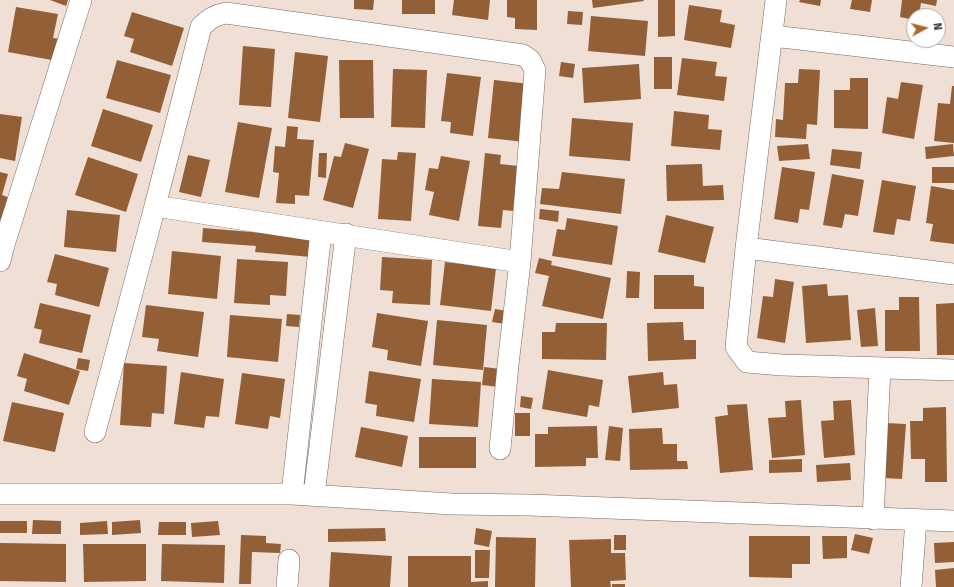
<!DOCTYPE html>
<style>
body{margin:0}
#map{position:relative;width:954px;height:587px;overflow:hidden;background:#f0dfd4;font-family:"Fira Sans",sans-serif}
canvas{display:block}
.north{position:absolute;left:906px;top:8px;width:40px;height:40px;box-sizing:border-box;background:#fff;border:1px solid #b0adab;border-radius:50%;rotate:83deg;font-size:11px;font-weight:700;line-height:16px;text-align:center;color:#39322e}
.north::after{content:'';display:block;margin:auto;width:14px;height:18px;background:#a86830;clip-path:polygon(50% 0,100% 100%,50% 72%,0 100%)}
</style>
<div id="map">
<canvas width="954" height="587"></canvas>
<div class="north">N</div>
</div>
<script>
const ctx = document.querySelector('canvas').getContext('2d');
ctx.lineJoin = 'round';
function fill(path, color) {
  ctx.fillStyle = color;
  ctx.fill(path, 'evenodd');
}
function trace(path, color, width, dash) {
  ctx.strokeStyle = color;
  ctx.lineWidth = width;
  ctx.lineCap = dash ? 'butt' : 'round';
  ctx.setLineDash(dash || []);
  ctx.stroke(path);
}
const building = new Path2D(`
 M50,0h18l-2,6z
 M354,0h20l-1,10 -19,-1z
 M402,0h33v14h-33z
 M454,0h36l-2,20 -36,-5z
 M507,0h30v30l-22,-1v-11l-8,-1z
 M592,0h51l1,1 -51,7z
 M658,0h17v36l-17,1z
 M800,0h21l-1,6 -21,-4z
 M852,0h20l-2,12 -20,-3z
 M902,0h35l-1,6 -15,-3 -2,13h-5v4l-14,-3z
 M689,5l33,5 -2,12 15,3 -4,23 -47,-8z
 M16,7l42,7 -5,24 8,1 -4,22 -49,-9z
 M568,11l15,1 -1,13 -15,-1z
 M132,12l52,16 -12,38 -42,-14 4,-13 -10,-3z
 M591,16l57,5 -3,35 -57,-5z
 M243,46l32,3 -4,58 -32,-2z
 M295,52l33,4 -8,66 -32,-4z
 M654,57h18v32h-18z
 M682,58l35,4 -2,14 12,1 -3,24 -47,-6z
 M117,60l54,15 -11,38 -54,-15z
 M339,60h34l1,58h-34z
 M561,62l14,2 -2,14 -14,-2z
 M639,64l2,35 -57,4 -2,-35z
 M393,69l34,1 -2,58 -34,-1z
 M799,69l21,1 -3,55 -10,-1 -1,15 -31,-2 1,-18 7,1 2,-37h13z
 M447,73l34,4 -8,59 -23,-3 1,-11 -10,-1z
 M850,78h18v51l-34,-1v-38h16z
 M494,80l36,4 -5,58 -37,-4z
 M901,82l22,3 -9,54 -32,-6 5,-36 11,2z
 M952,86h2v57l-20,-2 4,-38 12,1z
 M103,109l50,16 -12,37 -50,-16z
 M674,111l35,4 -1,14 14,1 -2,20 -49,-4z
 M0,114l22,3 -7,44 -15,-3z
 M572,118l61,5 -3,38 -61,-5z
 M238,122l34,6 -13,70 -34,-6z
 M287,126l11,1 -1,12 17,1 -5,56 -14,-1v9l-19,-1 3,-30 -6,-1 2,-26 10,1z
 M345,143l24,6 -16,59 -30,-8 11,-44 7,1z
 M808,144l2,15 -31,2 -2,-15z
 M953,144l1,12 -28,3 -1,-12z
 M832,149l30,3 -2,17 -30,-4z
 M398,152l18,1 -5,68 -33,-2 4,-60 15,1z
 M319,153h8l-1,25 -8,-1z
 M485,153l16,2 -1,9 18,2 -5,45 -10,-1 -2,18 -23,-2z
 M188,155l22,5 -9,37 -22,-5z
 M441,156l29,5 -11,60 -30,-6 5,-23 -9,-2 4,-22 9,1z
 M88,157l50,17 -12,38 -51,-17z
 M702,164l1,22 20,-1 1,15 -57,1 -1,-36z
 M782,167l33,5 -6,38 -9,-1 -2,14 -24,-4z
 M932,167h22v16h-22z
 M0,172l8,2 -6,21 8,3 -6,22 -4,-1z
 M562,172l63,7 -4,35 -81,-10 2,-16 17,1z
 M832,174l32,6 -6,36 -13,-2 -3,14 -19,-3z
 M882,180l34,6 -6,35 -13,-2 -3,16 -21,-3z
 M931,186l23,4v54l-24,-3 3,-17 -7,-1z
 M540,209l19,2 -1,11 -19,-3z
 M67,210l53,5 -4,37 -52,-5z
 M666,215l48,12 -9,36 -47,-11z
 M567,218l51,8 -6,39 -60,-9 5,-27 8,1z
 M203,228l109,9 -1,20 -56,-5 1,-6 -54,-4z
 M172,251l49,5 -4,43 -49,-5z
 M55,254l54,14 -10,39 -44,-12 2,-11 -10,-2z
 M382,257l50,3 -2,45 -38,-2 1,-12 -13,-1z
 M539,258l13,3 -1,4 60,13 -8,41 -61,-13 7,-30 -14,-3z
 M237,259l51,3 -2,34 -16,-1v10l-36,-2z
 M445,262l51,6 -5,43 -51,-6z
 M627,271l13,1 -1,26h-13z
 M654,275h40v11l10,1v22h-50z
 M775,279l19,3 -9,61 -28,-5 6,-42 10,1z
 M827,284l1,12 20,-1 3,45 -45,3 -4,-57z
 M899,297h20l1,54h-35v-41h14z
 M40,303l51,12 -9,38 -43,-10 3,-13 -8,-2z
 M954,303v52h-17l-1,-51z
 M146,305l58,7 -6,45 -41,-6 2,-12 -17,-2z
 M875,308l3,38 -17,1 -4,-37z
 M495,309l12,2 -2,13 -13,-2z
 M377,313l51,8 -7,45 -34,-6 1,-10 -16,-3z
 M287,314l13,1 -1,12 -13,-1z
 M230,315l52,4 -4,43 -51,-5z
 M437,320l50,5 -4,45 -50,-5z
 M683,322l1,18h12v19l-48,2 -1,-38z
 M556,323h51l-1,37 -64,-1v-27h13z
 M24,353l56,18 -11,34 -45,-14 3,-12 -10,-3z
 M78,358l12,2 -2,11 -12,-2z
 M124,363l43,3 -3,48 -12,-1 -1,14 -31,-2z
 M484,367l17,2 -2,18 -17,-2z
 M548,370l55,10 -4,27 -10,-2 -2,12 -45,-8z
 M369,371l52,8 -7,43 -38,-6 1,-11 -12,-2z
 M181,372l43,7 -5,38 -13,-1 -2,12 -30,-4z
 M663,372l1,13 13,-1 2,24 -47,5 -4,-37z
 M242,373l43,6 -5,39 -10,-2 -2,13 -33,-5z
 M432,379l49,3 -3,45 -49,-3z
 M521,396l12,2 -2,11 -11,-2z
 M801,400l4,55 -33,3 -4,-40 18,-1 -1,-16z
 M851,400l4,55 -31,3 -3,-37 13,-1 -1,-19z
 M12,402l52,11 -9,39 -52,-11z
 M747,404l6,66 -33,3 -5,-56 13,-2 -1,-10z
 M946,407l1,75h-22v-23h-14l-1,-38h13v-13z
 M515,413h15v23h-15z
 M886,423l20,1 -4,55 -19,-1z
 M597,426l1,32h-12v8l-51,1v-33h13v-7z
 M609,426l14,2 -3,33 -15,-1z
 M361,427l47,9 -6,31 -47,-10z
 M662,428l1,16h14v17h10l1,8 -58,1 -1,-41z
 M419,437h57v31h-57z
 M802,459v13l-33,1v-13z
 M850,463l1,17 -34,2 -1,-17z
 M33,520l28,1v13h-29z
 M140,520l1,13 -29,2v-13z
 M0,521h27v12h-27z
 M107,521l1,13 -28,1v-12z
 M218,521l2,14 -28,2 -1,-14z
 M159,522h27v13h-28z
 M385,528l1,13 -58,1v-13z
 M476,528l16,3 -3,16 -15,-3z
 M855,534l18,4 -4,16 -18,-4z
 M241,535l25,1v7l15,1 -1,9 -28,-1 -1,32h-12z
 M614,535h12v15h-12z
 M749,536h61v28h-18v14l-43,-1z
 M822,536h25v22l-24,1z
 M496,537l40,1 -1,49h-40z
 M611,539v14h14l1,27 -16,1 1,6h-40l-2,-47z
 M954,542v20l-19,1 -1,-20z
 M0,543l66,1v38l-66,-1z
 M83,544h63v37l-62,1z
 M162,544l63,1 -1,38 -63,-2z
 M475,550h15l-1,28h-14z
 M331,552l61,4 -2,31h-61z
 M408,556h63v26l17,-1v6h-80z
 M954,568v19h-18l-1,-17z
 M612,584h13v3h-13z`);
const street = new Path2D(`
 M776,0l-30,248 -10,99 11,15 35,3 172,5
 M773,36l181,21
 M746,248l208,26
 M0,261l3,-13 78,-248
 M95,432l60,-226
 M500,449l8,-84 12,-103 15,-192 -5,-10 -7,-5 -297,-42c-11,2 -17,6 -25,14l-46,179 365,56
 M0,494h292l160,10 77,1 425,16
 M292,494l29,-262
 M314,495l32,-261
 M873,519l7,-151
 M287,587l2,-27
 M911,587l5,-67`);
fill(building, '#925f36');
trace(street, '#77695f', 22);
trace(street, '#fff', 21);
</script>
